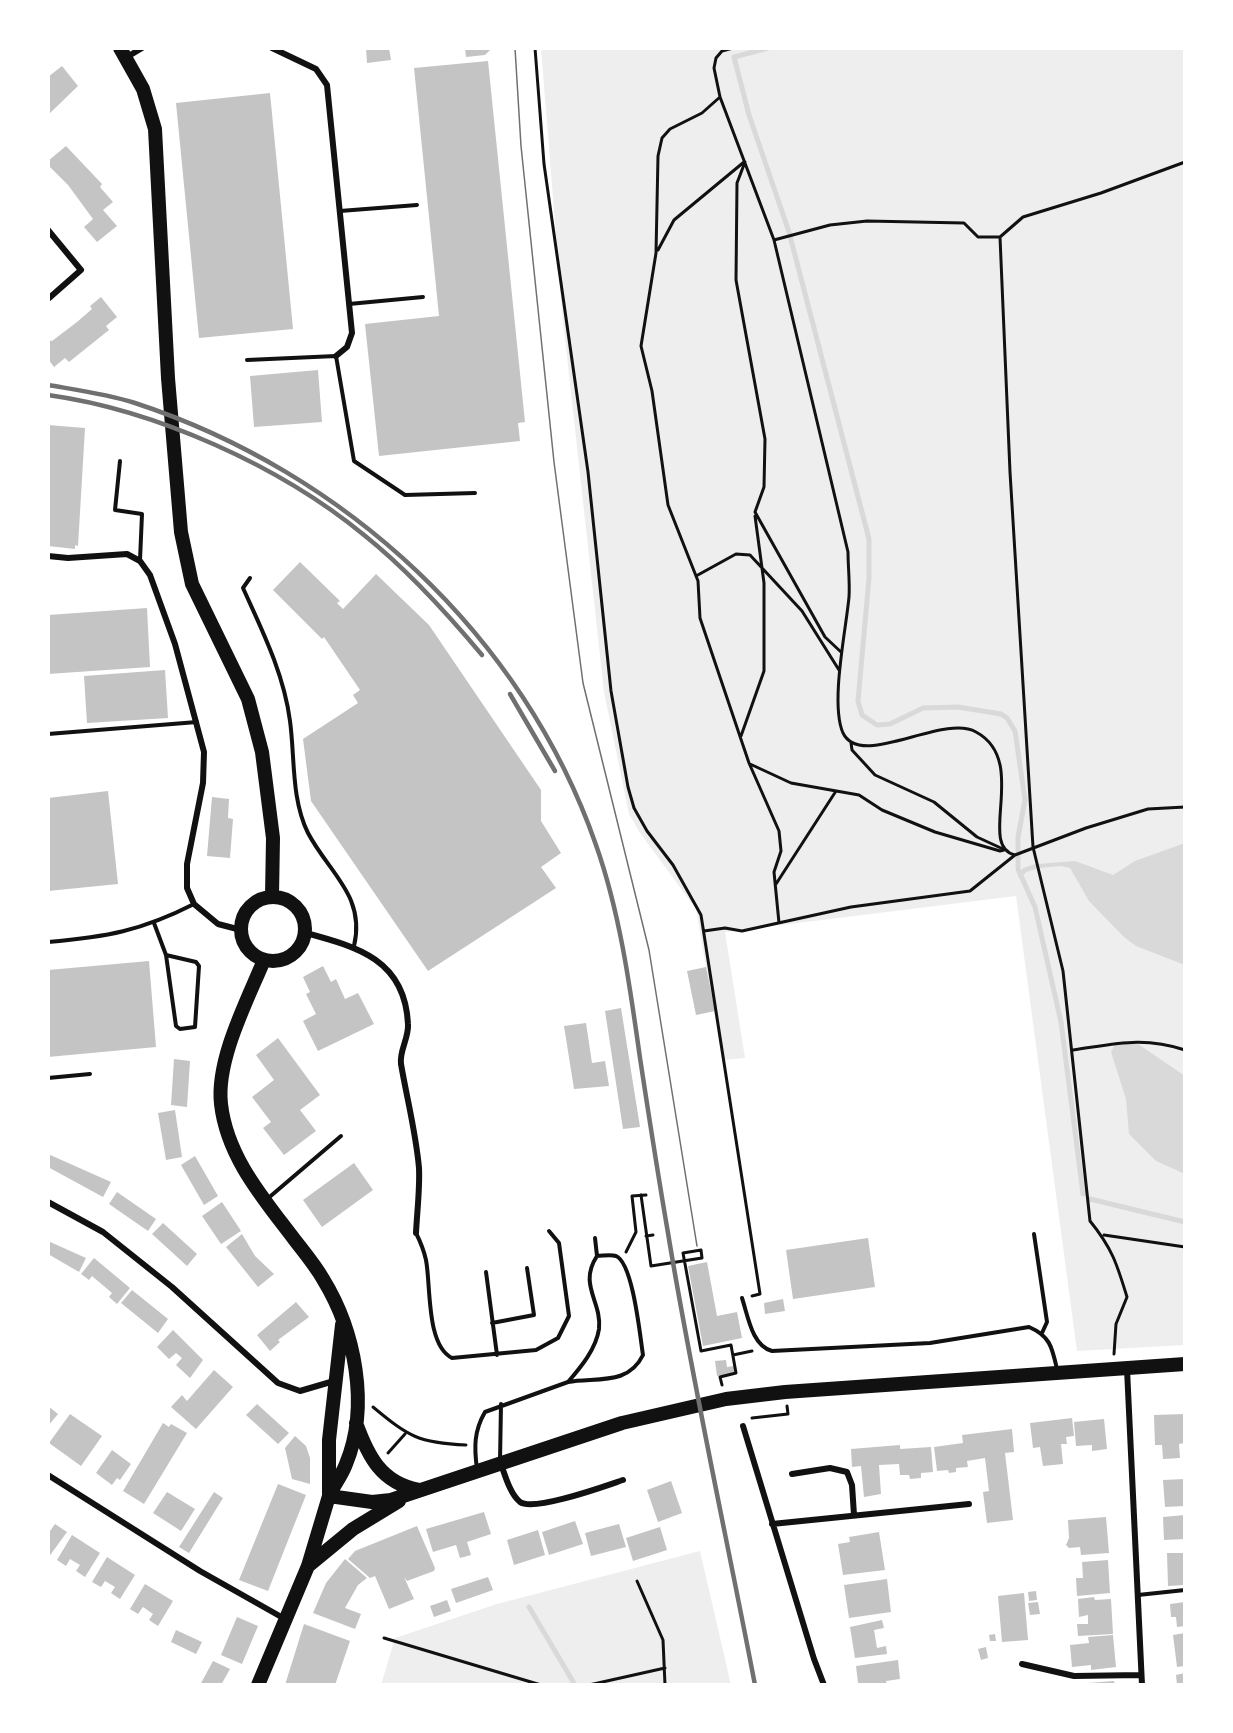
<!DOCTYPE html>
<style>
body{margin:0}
#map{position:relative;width:1233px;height:1733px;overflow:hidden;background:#fff;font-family:"PT Sans",sans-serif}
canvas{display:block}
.frame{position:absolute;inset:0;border:50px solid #fff;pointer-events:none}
</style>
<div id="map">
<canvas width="1233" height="1733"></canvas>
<div class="frame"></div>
</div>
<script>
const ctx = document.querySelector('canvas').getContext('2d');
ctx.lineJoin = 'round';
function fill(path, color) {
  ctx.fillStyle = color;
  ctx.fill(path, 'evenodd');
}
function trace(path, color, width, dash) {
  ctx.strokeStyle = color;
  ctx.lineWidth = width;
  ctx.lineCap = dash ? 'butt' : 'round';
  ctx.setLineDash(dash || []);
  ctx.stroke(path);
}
const green = new Path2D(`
 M541,48h644v1297l-108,6 -61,-455 -291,36 20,126 -23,2 -26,-151 -56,-76 -11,-19 -25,-122 -42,-381z
 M700,1551l31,134h-350l14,-47 102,-34z`);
const water = new Path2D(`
 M1185,843v122l-49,-19 -12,-9 -35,-36 -19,-33 -9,-2 -22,2 -1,-4 37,-3 38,14 22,-14z
 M1125,1041l13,3 47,32v98l-29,-13 -27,-27 -3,-35 -15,-47 5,-9z`);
const stream = new Path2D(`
 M768,48l-34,9 15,58 41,120
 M790,236l79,303v39l-11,123 4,14 15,10 13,-1 33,-16 35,-1 43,7 6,4 8,13 10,69 -7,37v32l17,38 26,115 22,172
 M1020,875l5,-5 12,-4
 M1090,1199l95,23
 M529,1607l46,78`);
const building = new Path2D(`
 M366,48h23l2,12 -24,3z
 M465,48h27l-7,7 -19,2z
 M488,61l37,361 -7,1 2,18 -141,15 -14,-132 74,-8 -25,-248z
 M62,66l16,20 -30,29v-38z
 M270,93l23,236 -94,9 -23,-235z
 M66,146l36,38 -2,3 13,15 -10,8 14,16 -20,16 -13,-15 9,-8 -25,-34 -20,-20v-4z
 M101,297l16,20 -11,9 3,4 -40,32 -4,-4 -11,9 -6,-8v-19l4,1 25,-19 15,-13 -2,-3z
 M318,370l4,52 -68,5 -4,-51z
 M48,425l37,3 -7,118 -3,-1v4l-27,-3z
 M300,562l40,39 -3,2 6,6 33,-35 53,51 112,165v31l20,32 -20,14 15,21 -128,83 -117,-170 -8,-62 55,-36 -5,-8 7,-5 -36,-53 -2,2 -49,-49z
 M147,608l3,59 -102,7v-59z
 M165,670l3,48 -81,5 -3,-47z
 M108,791l10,93 -70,7v-93z
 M212,797l17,2 -1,19 5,1 -3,39 -23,-2z
 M149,961l7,86 -108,10v-87z
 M323,966l8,16 5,-3 9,20 13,-6 16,31 -56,27 -15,-30 13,-7 -10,-20 4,-2 -7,-15z
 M706,967l9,44 -19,4 -9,-44z
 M621,1008l19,119 -17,2 -18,-118z
 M586,1023l6,40 13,-2 4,25 -35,3 -10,-63z
 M278,1038l42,57 -20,15 16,21 -32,24 -21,-27 8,-6 -19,-25 22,-17 -18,-25z
 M174,1059l16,2 -3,46 -16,-2z
 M175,1110l7,47 -16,3 -8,-47z
 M48,1154l63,28 -8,15 -55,-30z
 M195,1156l23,40 -14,9 -23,-40z
 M354,1163l19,27 -51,37 -19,-27z
 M117,1192l39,27 -8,12 -39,-27z
 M222,1202l19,29 -20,13 -19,-28z
 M163,1223l34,31 -10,12 -35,-32z
 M242,1234l13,22 19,18 -16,13 -32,-40z
 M868,1238l7,49 -82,12 -7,-49z
 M48,1241l38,17 -7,14 -31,-18z
 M94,1258l36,30 -13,16 -8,-7 3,-4 -20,-17 -3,4 -8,-6z
 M707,1262l10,54 20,-4 5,26 -39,8 -15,-80z
 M132,1290l36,29 -10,14 -37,-30z
 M783,1299l2,12 -20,3 -1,-11z
 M296,1302l13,15 -31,23 2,2 -10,9 -13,-16z
 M173,1330l30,30 -13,18 -14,-13 6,-7 -6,-5 -7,6 -12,-12z
 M726,1360l1,7 7,-1 1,7 -18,3 -2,-15z
 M214,1370l19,17 -37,42 -25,-22 11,-12 5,6z
 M257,1404l32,29 -11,11 -32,-29z
 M48,1406l10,8 -10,12z
 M70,1414l32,22 -21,30 -32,-23z
 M1185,1414v29l-6,1 1,14 -17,1 -1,-14h-7l-1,-30z
 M1072,1418l2,18 -8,1 1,7h-6l2,20 -20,2 -3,-19 -7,1 -3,-25z
 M1104,1419l3,30 -15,2v-6l-16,1 -2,-24z
 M163,1423l6,4 2,-3 16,9 -43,71 -21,-13z
 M1012,1429l2,23 -9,1 8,67 -26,3 -4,-31 6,-1 -4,-33 -18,3 1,6 -12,1v4l-7,1 -1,-3 -11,1 -3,-24 29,-4 -1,-8z
 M295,1436l11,10 4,12v26l-18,-5 -7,-31z
 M900,1445v4l31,-2 2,25 -12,1v5l-11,1 -1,-4h-9l-1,-11 -20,1 2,29 -17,3 -3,-31 -9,1 -1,-18z
 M112,1450l19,14 -11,16 -3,-2 -5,7 -16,-12z
 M1185,1479v27l-20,1 -2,-27z
 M671,1481l11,32 -24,9 -11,-32z
 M278,1484l28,11 -38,96 -29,-11z
 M167,1492l28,17 -14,22 -28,-18z
 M214,1492l9,6 -34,55 -10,-6z
 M484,1512l7,22 -24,8 4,13 -11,3 -4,-13 -23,7 -7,-23z
 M1185,1515v24l-21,1 -1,-23z
 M1106,1517l3,36 -28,2 -1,-8 -11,1 -3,-3 3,-7 -1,-18z
 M575,1521l8,23 -34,11 -7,-23z
 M55,1524l12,8 -19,26v-24z
 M619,1524l7,23 -35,9 -6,-23z
 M417,1526l18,42 -1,3 -27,10 -3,-4 10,22 -25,10 -14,-33 -5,2 -22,-19 7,-8z
 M660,1527l7,23 -34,11 -7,-23z
 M538,1530l7,25 -31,10 -7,-25z
 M879,1532l6,38 -42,5 -5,-31 12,-2 -1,-5z
 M72,1535l28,18 -15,24 -9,-6 4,-6 -10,-6 -4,7 -9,-6z
 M1167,1553h18v32l-17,1z
 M107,1557l28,18 -15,24 -9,-6 4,-6 -10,-6 -4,6 -9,-5z
 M345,1559l22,19 -9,7 -13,23 16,6 -6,15 -42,-16 13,-30z
 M1108,1560l2,33 -33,3 -1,-18h7l-1,-16z
 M488,1577l5,13 -37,13 -5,-14z
 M887,1579l4,33 -42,6 -5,-33z
 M145,1584l28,17 -15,25 -9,-6 4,-6 -10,-7 -5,7 -8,-5z
 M1036,1591l1,9 -8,1 -1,-9z
 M1024,1593l4,47 -26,2 -4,-46z
 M1094,1597l1,3 16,-1 2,35 -35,2 -1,-12h11v-9l-9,2 -1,-18z
 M447,1600l4,11 -17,6 -4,-11z
 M1038,1602l2,12 -10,1 -2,-12z
 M1185,1602v24l-8,1 -1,-10h-5l-1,-13z
 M237,1617l21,9 -16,38 -21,-9z
 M882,1620l2,8 -10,2 3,18 9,-2 1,8 -32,4 -5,-31z
 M304,1624l46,17 -15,44h-50z
 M176,1630l26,12 -6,12 -25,-12z
 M1185,1633v33l-8,1 -4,-32z
 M995,1634l1,7h-6l-1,-6z
 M1113,1635l3,32 -25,3v-5l-19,2 -2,-22 19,-2 -1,-6z
 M986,1647l2,11 -7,2 -3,-11z
 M898,1660l2,19 -14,2 1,4 -29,-2 -2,-17z
 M213,1661l17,8 -9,16h-21z
 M1185,1673v12h-8l-1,-10z
 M1114,1681l1,4h-27v-2z`);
const path = new Path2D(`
 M535,48l9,116 44,308 23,219 17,96 6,21 13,23 26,34 28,50 59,379 -8,2
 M733,48l-11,3 -6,7 -2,10 6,29 54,143 74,312c0,15 2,30 1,45 -3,33 -19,107 -6,136 18,37 100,-20 133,-1 54,29 0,114 39,123l71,-27 62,-19 37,-2
 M720,97l-18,16 -32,16 -8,9 -4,18 -2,97 -15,93 11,45 16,114 30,76 2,37 49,145 30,68 2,20 -7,21 5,51
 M745,162l-8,21 -1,97 29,159 -1,48 -9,25 70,125 16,15
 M1000,237l23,-20 78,-24 84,-31
 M774,240l56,-15 37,-4 97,2 14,14h22l10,235 23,375 30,124 27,250c22,27 27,43 37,76l-11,27 -2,30
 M658,250l16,-30 70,-58
 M696,576l40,-22 14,1 52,56 37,59
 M741,736l23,-65v-88l-9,-67
 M851,743l1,7 23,25 59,27 43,35 26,12
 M750,764l41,19 68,12 23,15 53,22 65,19 4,-1
 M776,884l60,-93
 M704,931l21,-3 17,3 109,-24 119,-16 45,-36
 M1073,1050c42,-6 70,-14 112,0
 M641,1195l10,71 51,-8 -1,-8 -18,3
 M1104,1235l81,12
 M646,1236l7,-1
 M626,1252l10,-20 -4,-36 14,-1
 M683,1253l18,98 30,-6 5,28 -16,4 2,8
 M733,1355l19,-4
 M373,1407c36,30 46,36 93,38
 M752,1418l36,-4 -1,-8
 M388,1453l17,-19
 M637,1581l26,59 2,45
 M384,1638l157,47
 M589,1685l76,-17`);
const service = new Path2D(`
 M340,211l77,-6
 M349,304l74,-7
 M247,360l89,-4 18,105 51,34 70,-2
 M120,461l-5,49 27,4 -2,46
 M250,578l-7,10c19,42 41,86 47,133 5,36 1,78 18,112 21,40 58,63 46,113
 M48,734l149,-12
 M154,923l12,32 10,71 4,3 15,-2 4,-61 -3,-4 -30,-7
 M48,942c58,-5 93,-11 146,-38
 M48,1078l42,-4
 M266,1200l75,-64
 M416,1233c4,8 8,18 10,27 5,26 0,85 26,98l84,-8 22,-12 11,-22 -10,-73 -10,-12
 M1034,1234l13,88 -5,11
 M595,1238l2,18
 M486,1272l11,83
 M742,1298c6,18 10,48 30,53l158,-8 99,-16c21,9 23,20 28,42
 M492,1323l42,-8 -7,-47
 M500,1461l1,-57
 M477,1469c-3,-22 -3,-38 8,-57l83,-30c28,-5 60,4 75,-27 -3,-19 -10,-92 -27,-99 -6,-2 -13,0 -19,0 -19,29 5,45 2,73 -3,20 -18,38 -31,53
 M1138,1595l47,-5`);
const minor = new Path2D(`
 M272,48l44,21 11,16 25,248 -5,14 -11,9
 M127,57l15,-9
 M48,230l33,40 -33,29
 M48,556l20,2 59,-4 13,7 10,14 25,69 29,108 -1,31 -16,81v24l7,16 24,20 23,6
 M306,933c52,14 99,27 102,91 1,14 -9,27 -7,40 6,35 15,69 18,104 1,21 -2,44 -3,65
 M48,1202l55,30 69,55 106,96 22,8 34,-10
 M1127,1369l15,316
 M743,1426l71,233 10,26
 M501,1464c4,11 9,30 19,38 14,10 85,-16 103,-22
 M792,1474l38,-6 17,4 5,13 2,30
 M48,1475l152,96 85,48
 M772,1524l197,-20
 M1022,1664l52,12 67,-1`);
const primary = new Path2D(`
 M120,48l23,41 12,40 13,249 13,154 11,52 56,115 14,53 11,86 -1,58
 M241 929a32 32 0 1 1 64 0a32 32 0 1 1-64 0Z
 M264,960c-17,41 -48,100 -43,144 6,53 42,94 73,135 10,13 21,26 29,40 32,52 47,127 23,185 -4,11 -12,21 -17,32
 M356,1423c12,33 25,60 63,67
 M329,1496l43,6 19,-2 231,-77 104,-24 59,-7 400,-28
 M308,1566l45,-37 46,-28
 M258,1685l50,-119 21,-70v-56l13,-115`);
const tram = new Path2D(`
 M515,48l6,98 33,316 29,221 66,267 48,296`);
const rail = new Path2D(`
 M48,385c29,5 59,9 87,18 210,69 388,232 461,442 24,68 34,142 44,213 9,59 18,117 28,175 25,152 58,301 87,452
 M48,395c108,15 232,71 316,140 44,35 82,77 118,120
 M510,694l45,77`);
fill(green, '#eee');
fill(water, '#d9d9d9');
trace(stream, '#d9d9d9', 5);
fill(building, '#c4c4c4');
trace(path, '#111', 3);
trace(service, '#111', 4);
trace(minor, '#111', 6);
trace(primary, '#111', 14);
trace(tram, '#707070', 1.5);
trace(rail, '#707070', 4.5);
</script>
